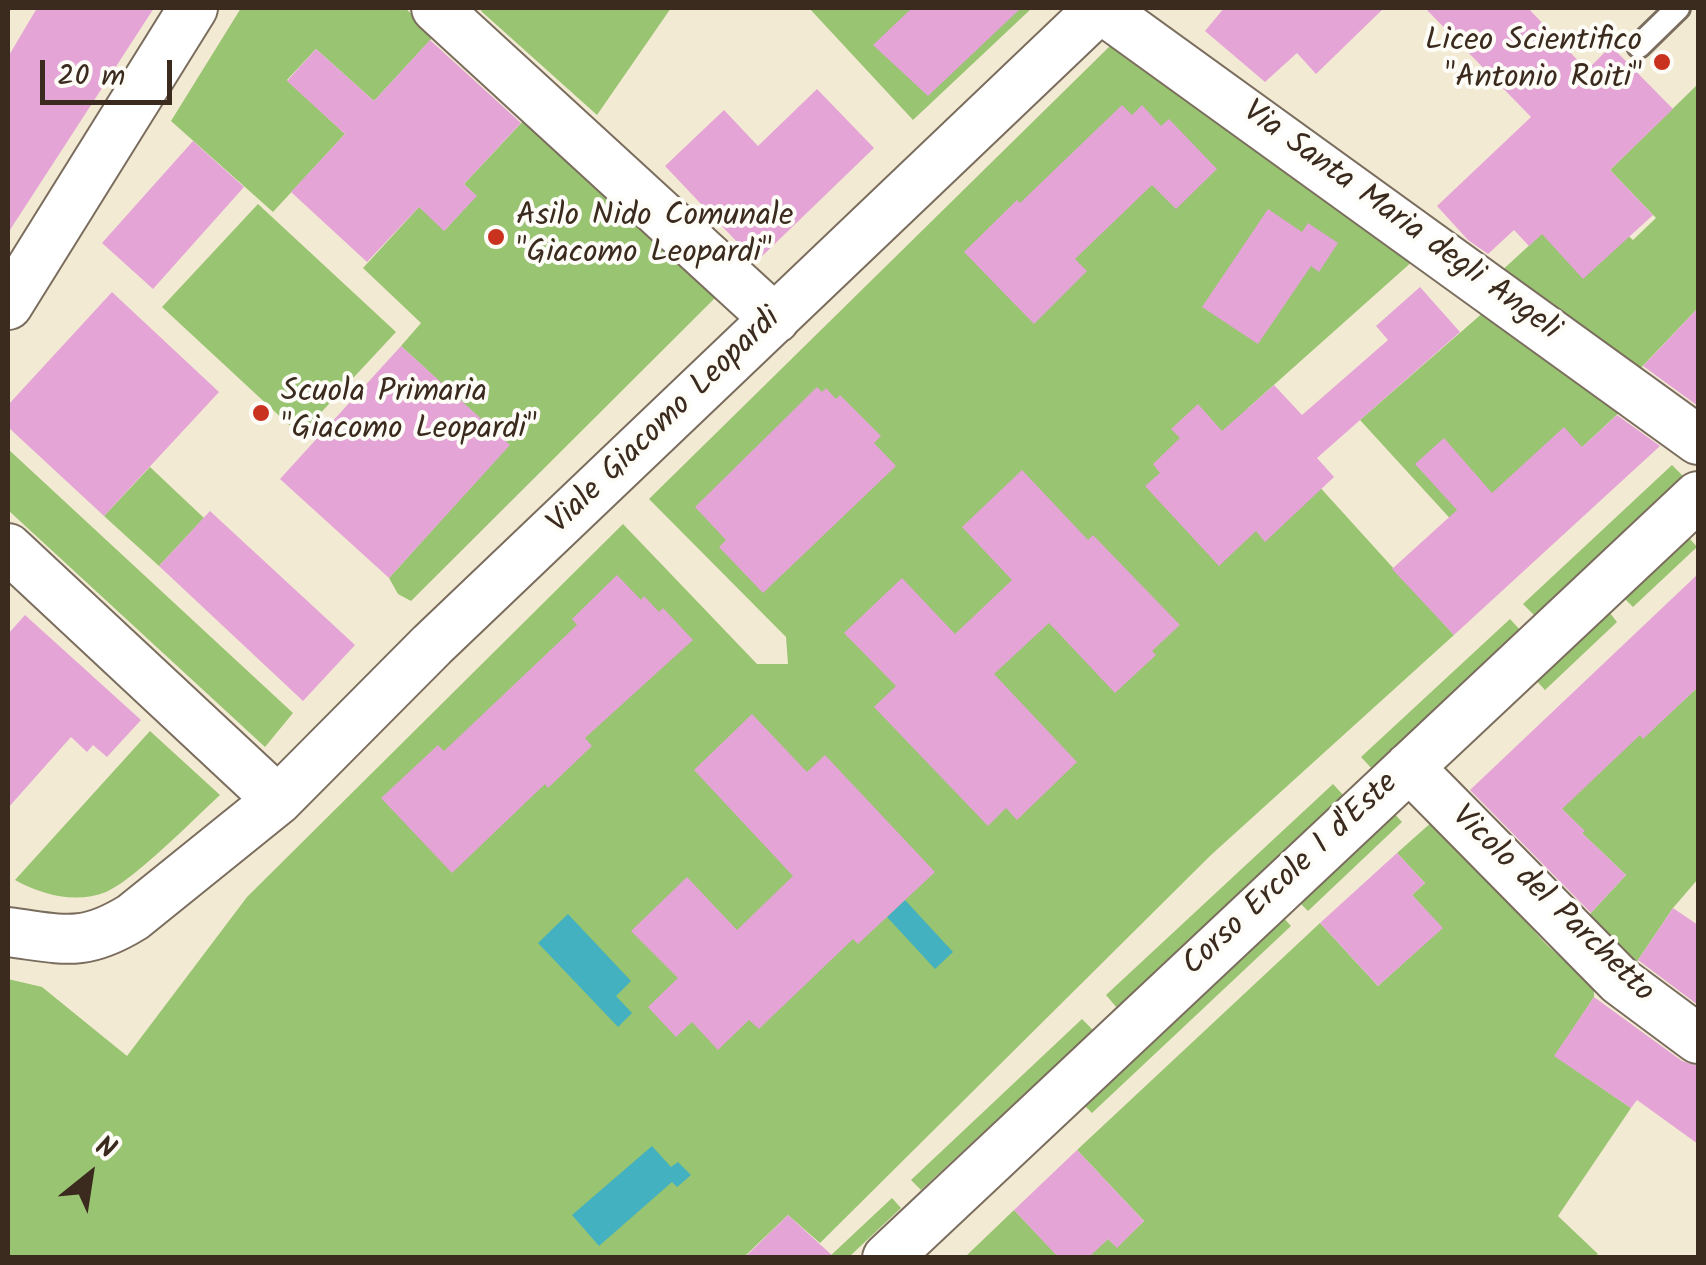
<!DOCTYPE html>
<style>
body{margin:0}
#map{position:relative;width:1706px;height:1265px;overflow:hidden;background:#f3ead4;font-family:Kalam,sans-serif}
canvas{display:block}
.frame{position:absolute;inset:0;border:10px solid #3b2a1e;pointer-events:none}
.north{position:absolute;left:40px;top:1125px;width:100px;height:100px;-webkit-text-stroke:8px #fdfcf7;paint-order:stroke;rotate:30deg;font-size:28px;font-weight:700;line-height:40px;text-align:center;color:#3b2a1e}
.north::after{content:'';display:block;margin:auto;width:35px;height:45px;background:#3b2a1e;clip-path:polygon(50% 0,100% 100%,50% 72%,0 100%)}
.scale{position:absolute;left:40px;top:60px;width:132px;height:45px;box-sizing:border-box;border:5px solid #3b2a1e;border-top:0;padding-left:12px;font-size:30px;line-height:35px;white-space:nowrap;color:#3b2a1e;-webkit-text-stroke:8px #fdfcf7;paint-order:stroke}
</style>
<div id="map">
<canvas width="1706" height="1265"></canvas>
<div class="frame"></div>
<div class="north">N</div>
<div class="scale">20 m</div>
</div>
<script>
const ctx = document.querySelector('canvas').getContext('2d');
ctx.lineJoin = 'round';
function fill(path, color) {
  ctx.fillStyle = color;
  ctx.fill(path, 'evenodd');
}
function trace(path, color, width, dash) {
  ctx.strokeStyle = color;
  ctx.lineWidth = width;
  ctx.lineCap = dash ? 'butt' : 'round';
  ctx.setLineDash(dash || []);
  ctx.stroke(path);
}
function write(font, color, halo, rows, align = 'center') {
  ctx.font = font + ' Kalam,sans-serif';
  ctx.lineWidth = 8;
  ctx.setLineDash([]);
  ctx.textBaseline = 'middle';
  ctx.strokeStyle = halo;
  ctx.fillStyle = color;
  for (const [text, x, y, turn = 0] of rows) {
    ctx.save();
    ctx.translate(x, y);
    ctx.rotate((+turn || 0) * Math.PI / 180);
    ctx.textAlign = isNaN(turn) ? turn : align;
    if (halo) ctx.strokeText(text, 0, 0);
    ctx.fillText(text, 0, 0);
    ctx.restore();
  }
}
const green = new Path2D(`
 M241,8h164l30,27 -61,66 -58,-52 -29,31 58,54 -72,78 -102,-91z
 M483,8h188l-74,107 -116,-104z
 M809,8h223l-119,112z
 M1112,44l302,216 -166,148 206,227 -243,220 -391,388 -32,-28 -44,42 -736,1v-279l34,8 85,69 120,-159 376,-373 134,140h31l-2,-27 -137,-138z
 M1698,84v224l-62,65 -139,-98 87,-80 49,45 23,-22 -46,-48z
 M525,119l191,178 -305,304 -13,-7 -9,-16 120,-133 -108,-99 20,-23 -58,-55 56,-61 26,23 31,-34 -12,-12z
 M258,204l138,128 -96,103 -138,-128z
 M1485,311l138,98 -60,56 -107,60 -96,-105z
 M8,449l285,264 -28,34 -257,-237z
 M1672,465l14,14 -149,139 -14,-14z
 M150,467l54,51 -45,48 -55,-50z
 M1685,533l12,14 -64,60 -13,-13z
 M1606,608l11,14 -72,68 -12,-13z
 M1510,619l12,13 -149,138 -12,-13z
 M1698,687v192l-25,29 -37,55 -47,-48 37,-40 -44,-42 2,-2 -22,-22 56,-97 25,26z
 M150,731l70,64c-25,23 -87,86 -114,97 -30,12 -64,3 -91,-12z
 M1333,784l12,13 -228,211 -11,-13z
 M1391,810l11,12 -94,89 -12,-12z
 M1433,821l114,124 47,42v10l-39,59 76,52 -73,108 40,38 -4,3h-506l20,-18 9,8 27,-26 -67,-71 243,-227 58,63 64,-58 -30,-33 13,-12 -28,-30z
 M1280,914l11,12 -199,187 -12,-12z
 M1082,1019l11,11 -172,160 -10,-10z
 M892,1198l9,10 -52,49 -21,1z
 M1014,1210l45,47h-94z`);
const water = new Path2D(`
 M905,900l48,52 -18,17 -48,-52z
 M568,914l63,67 -15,15 16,17 -14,14 -80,-84z
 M652,1146l19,21 7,-5 13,13 -14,12 -5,-5 -73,64 -27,-31z`);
const building = new Path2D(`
 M37,8h117l-146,225v-176z
 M912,8h109l-93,88 -55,-51z
 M1224,8h160l-68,66 -19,-21 -32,29 -60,-51z
 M1425,8h103l59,62 24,-24 62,63 -63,61 43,45 -70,64 -41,-45 -13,12 -15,-16 -26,24 -20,-14 -31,-34 94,-89z
 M430,40l91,83 -57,61 13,12 -33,35 -25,-24 -52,55 -76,-70 54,-58 -58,-53 29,-32 58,52z
 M817,89l57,59 -118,114 -91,-96 59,-56 34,36z
 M1122,105l10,10 10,-10 19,21 8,-7 48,50 -41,40 -24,-24 -77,74 12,12 -53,53 -70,-72 53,-52 3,3z
 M193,141l51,46 -91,102 -51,-46z
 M1268,209l34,23 6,-9 30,20 -19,29 -8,-6 -53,78 -56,-37z
 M1420,287l40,45 -143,126 17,19 -69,65 -9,-11 -37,35 -74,-80 15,-13 -7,-9 27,-26 -9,-9 27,-25 24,27 52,-46 28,30 86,-75 -12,-14z
 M112,292l107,100 -115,124 -96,-89v-22z
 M1698,308v98l-55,-40z
 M401,346l109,99 -121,133 -109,-99z
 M817,387l5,5 4,-4 10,11 4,-4 41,41 -7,7 22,23 -133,127 -44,-46 7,-7 -31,-33z
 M1617,415l43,31 -206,189 -62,-66 65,-59 -42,-46 29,-26 48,55 72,-66 18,20z
 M1022,470l66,70 5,-5 87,90 -28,26 4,4 -41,38 -66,-70 -55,51 83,88 -60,58 -11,-12 -18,18 -114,-119 22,-21 -52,-53 58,-55 53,56 57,-54 -50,-53z
 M210,511l145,134 -52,56 -144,-135z
 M1698,574v113l-55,52 -3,-4 -78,74 23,22 -3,2 44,42 -35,38 -121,-123z
 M617,575l24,25 3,-4 15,16 4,-4 30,32 -108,98 7,8 -44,42 -3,-4 -93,89 -71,-75 57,-53 6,6 133,-126 -5,-6z
 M25,615l116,105 -34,37 -14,-12 -6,7 -16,-15 -63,71v-174z
 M752,714l55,58 18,-17 110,117 -77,72 -5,-5 -94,90 -10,-9 -31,30 -26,-28 -16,15 -28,-30 30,-29 -47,-47 56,-54 50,53 56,-54 -99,-106z
 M1397,853l28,30 -13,12 31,33 -65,58 -58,-63z
 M1673,908l25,17v80l-60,-45z
 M1594,997l88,64 16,5v78l-61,-44 -6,8 -77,-52z
 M1077,1150l67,71 -27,27 -9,-9 -20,19h-29l-45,-48z
 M788,1215l47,43h-91z`);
const service = new Path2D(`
 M1639,46l39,-38`);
const minor = new Path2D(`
 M436,8l339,311
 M1100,8l598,432
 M8,305l185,-297
 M8,548l270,252
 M1409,767l211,214 78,58
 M8,932c55,7 75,16 125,-15l145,-117 154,-155 668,-637
 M887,1258l811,-762`);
const markers = [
 [1662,62,10,"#c8321e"],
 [496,237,10,"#c8321e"],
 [261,413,10,"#c8321e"]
];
const poiNames = [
 ["Liceo Scientifico",1642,44,"right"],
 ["\"Antonio Roiti\"",1642,81,"right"],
 ["Asilo Nido Comunale",516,219],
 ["\"Giacomo Leopardi\"",516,256],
 ["Scuola Primaria",281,395],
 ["\"Giacomo Leopardi\"",281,432]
];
const streetNames = [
 ["Via Santa Maria degli Angeli",1400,223,36],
 ["Viale Giacomo Leopardi",666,423,-44],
 ["Corso Ercole I d'Este",1292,876,-43],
 ["Vicolo del Parchetto",1551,906,44]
];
fill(green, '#99c471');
fill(water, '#43b1bf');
fill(building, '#e4a5d6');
trace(service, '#7b6d5e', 28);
trace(minor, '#7b6d5e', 52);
trace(service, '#fff', 22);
trace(minor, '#fff', 48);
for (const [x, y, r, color] of markers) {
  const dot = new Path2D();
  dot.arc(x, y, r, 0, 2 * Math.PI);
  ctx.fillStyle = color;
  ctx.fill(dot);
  trace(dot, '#fdfcf7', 4);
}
write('32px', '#3b2a1e', '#fdfcf7', poiNames, 'left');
write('32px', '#3b2a1e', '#fdfcf7', streetNames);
</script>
